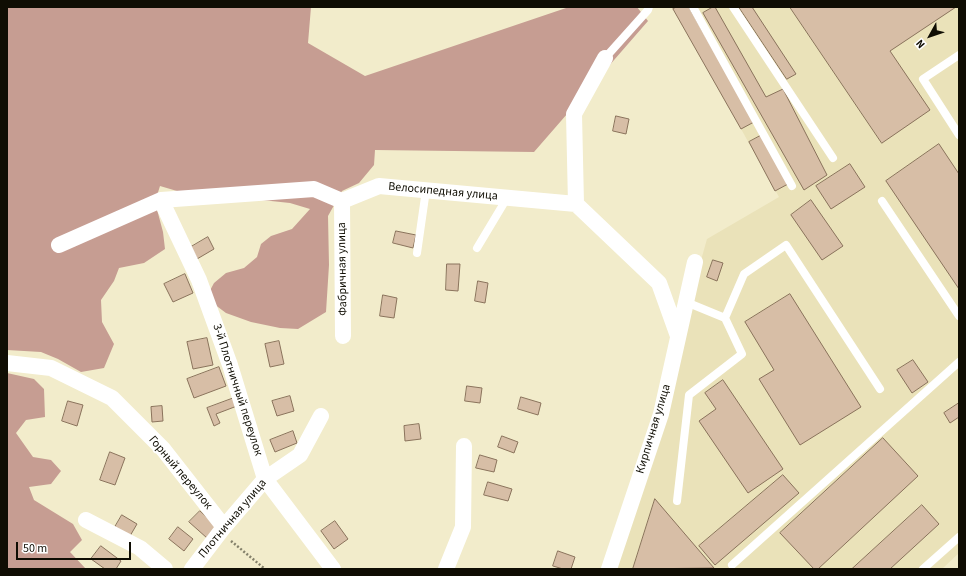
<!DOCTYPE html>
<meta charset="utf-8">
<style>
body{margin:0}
#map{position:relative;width:966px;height:576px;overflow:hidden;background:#f2eccb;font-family:"Source Sans 3",sans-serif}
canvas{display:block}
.frame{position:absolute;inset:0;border:8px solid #0f0d03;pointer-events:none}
.north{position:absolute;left:910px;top:16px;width:40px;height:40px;-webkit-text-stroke:3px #fff;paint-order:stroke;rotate:230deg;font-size:11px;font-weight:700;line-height:16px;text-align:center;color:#0f0d03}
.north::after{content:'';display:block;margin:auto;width:14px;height:18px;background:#0f0d03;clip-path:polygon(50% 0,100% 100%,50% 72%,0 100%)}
.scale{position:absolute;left:16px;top:542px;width:115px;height:18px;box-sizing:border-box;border:2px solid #0f0d03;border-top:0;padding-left:5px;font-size:12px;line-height:14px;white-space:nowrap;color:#0f0d03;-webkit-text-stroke:3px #fff;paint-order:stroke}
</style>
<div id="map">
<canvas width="966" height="576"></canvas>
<div class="frame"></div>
<div class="north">N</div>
<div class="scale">50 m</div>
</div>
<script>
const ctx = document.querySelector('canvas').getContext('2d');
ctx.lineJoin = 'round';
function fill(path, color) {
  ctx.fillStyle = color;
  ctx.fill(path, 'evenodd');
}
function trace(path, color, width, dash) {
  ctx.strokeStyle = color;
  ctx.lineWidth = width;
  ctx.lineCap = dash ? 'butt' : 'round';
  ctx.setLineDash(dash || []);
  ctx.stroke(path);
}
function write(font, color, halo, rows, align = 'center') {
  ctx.font = font + ' "Source Sans 3",sans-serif';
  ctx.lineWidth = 3.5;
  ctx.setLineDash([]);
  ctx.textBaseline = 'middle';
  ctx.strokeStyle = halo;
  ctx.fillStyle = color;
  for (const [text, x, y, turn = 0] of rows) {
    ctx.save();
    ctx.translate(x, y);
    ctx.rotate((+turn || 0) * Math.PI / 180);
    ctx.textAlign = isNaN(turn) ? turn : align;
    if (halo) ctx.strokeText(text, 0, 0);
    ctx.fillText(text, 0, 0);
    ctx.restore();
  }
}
const built = new Path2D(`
 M673,7h286v546l-17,16h-328l93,-330 72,-42z`);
const forest = new Path2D(`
 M7,7h304l-3,36 57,33 204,-69h68l11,14 -114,131 -159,-2 -1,15 -15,18 -17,8 -14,25 1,49 -3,47 -28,17 -18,-1 -29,-6 -25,-9 -20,-15 8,-15 12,-10 18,-5 13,-11 4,-13 10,-8 21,-7 18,-20 -20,-6 -113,-12 -17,-5 -5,16 8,30 2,17 -21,14 -25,5 -5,13 -13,19 1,22 12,22 -10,24 -23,4 -23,-13 -17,-7 -34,-2z
 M7,373l27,6 10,10 1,28 -19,3 -10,13 17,24 18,3 10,11 -10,13 -22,3 5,13 39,24 9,16 -12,12 16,17h-79z`);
const building = new Path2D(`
 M677,7h12l65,115 -13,7 -68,-120z
 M713,7h2l51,90 17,-8 44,86 -23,15 -101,-177z
 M739,7h13l44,67 -9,5z
 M790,7h166l-66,44 40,59 -48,33z
 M616,116l13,3 -3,15 -13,-3z
 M762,135l26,49 -13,7 -26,-49z
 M939,144l20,30v115l-73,-108z
 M850,164l15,23 -34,22 -15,-23z
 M811,200l32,46 -21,14 -31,-45z
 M396,231l20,4 -3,13 -20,-5z
 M208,237l6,12 -17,10 -6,-12z
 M713,260l10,3 -6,18 -10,-4z
 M447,264h13l-2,27 -12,-1z
 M185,274l8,19 -20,9 -9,-18z
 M478,281l10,2 -3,20 -10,-2z
 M790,294l71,113 -61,38 -41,-66 15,-9 -29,-48z
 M383,295l14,3 -3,20 -14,-2z
 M207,338l6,27 -20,4 -6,-27z
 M279,341l5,23 -14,3 -5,-23z
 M913,360l15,22 -16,11 -15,-23z
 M219,367l7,19 -32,12 -7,-19z
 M723,380l60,89 -35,24 -49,-72 17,-12 -11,-16z
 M467,386l15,2 -2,15 -15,-2z
 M290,396l4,15 -17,5 -5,-15z
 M521,397l20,6 -3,12 -20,-6z
 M234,398l3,8 -21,8 4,9 -6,3 -7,-18z
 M68,401l15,4 -6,21 -15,-5z
 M959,403v14l-9,6 -6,-10z
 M162,406l1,15 -11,1 -1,-15z
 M419,424l2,15 -16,2 -1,-15z
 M293,431l4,12 -22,9 -5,-12z
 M502,436l16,6 -4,11 -16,-6z
 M883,438l35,38 -100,93h-4l-34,-36z
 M110,452l15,6 -10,27 -15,-5z
 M480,455l17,5 -3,12 -18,-4z
 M783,475l16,18 -84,72 -16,-19z
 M488,482l24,7 -4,12 -24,-6z
 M655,499l59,69 -81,1z
 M922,505l17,19 -49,45h-38z
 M200,511l17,15 -10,12 -18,-16z
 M122,515l15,9 -7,12 -15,-9z
 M335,521l13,18 -14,10 -13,-18z
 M178,527l15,12 -9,12 -15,-12z
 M101,546l20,15 -5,8h-11l-14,-10z
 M558,551l17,6 -4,12h-8l-10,-3z`);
const path = new Path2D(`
 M231,541l34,28`);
const service = new Path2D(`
 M693,7l99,179
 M733,7l100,151
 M959,55l-36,24 36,56
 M605,58l43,-48 1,-3
 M882,201l77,115
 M477,248l30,-50
 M417,253l9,-63
 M686,302l39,16
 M677,501l12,-106 53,-41 -17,-36 19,-44 42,-29 94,144
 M732,565l227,-203
 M923,569l36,-32`);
const minor = new Path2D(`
 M161,200l38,80 31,85 35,114 68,90
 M342,201l1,135
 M576,204l-2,-90 31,-56
 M59,245l102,-45 153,-11 28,12 37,-15 197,18 83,79 19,53
 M7,363l44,5 61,30 51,51 61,78
 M86,520l54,28 25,21
 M192,569l32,-42 41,-48 35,-24 21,-39
 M446,569l17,-42 1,-81
 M609,569l52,-155 34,-152`);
const streetNames = [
 ["Велосипедная улица",443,192,5],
 ["Фабричная улица",343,269,-91],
 ["3-й Плотничный переулок",237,390,72],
 ["Кирпичная улица",654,429,-73],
 ["Горный переулок",180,473,50],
 ["Плотничная улица",233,519,-50]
];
fill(built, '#eae2b9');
fill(forest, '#c69d92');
fill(building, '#d7bea6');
trace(building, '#8a735c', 1);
trace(path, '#84806a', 2.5, [2, 2]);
trace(service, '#fff', 8);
trace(minor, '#fff', 16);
write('12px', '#0f0d03', '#fff', streetNames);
</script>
